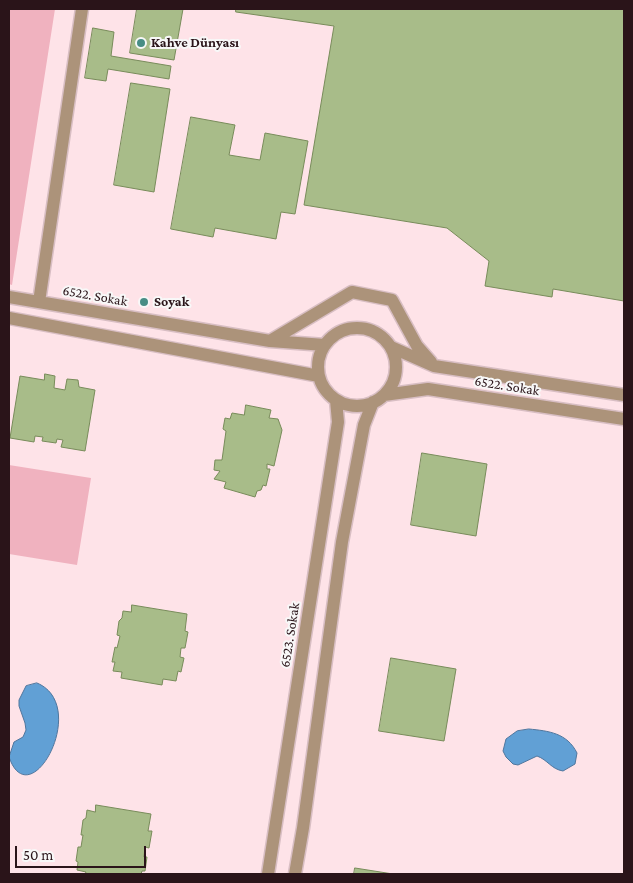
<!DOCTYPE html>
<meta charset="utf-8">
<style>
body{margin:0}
#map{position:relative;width:633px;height:883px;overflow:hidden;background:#fee3e8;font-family:"Crimson Pro",serif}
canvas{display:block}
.frame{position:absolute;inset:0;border:10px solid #2a1419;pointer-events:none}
.scale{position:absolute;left:15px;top:846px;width:131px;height:22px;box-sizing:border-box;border:2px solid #2a1419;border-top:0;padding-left:6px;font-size:15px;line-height:18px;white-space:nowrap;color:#2a1419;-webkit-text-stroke:4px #f8f8f8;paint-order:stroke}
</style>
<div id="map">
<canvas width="633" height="883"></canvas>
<div class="frame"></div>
<div class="scale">50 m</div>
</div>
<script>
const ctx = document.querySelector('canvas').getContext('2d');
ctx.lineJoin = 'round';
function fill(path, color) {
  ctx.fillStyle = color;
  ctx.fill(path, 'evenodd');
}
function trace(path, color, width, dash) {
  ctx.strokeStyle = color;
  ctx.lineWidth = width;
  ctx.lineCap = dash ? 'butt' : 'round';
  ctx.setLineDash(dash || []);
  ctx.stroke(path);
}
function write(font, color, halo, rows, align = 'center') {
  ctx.font = font + ' "Crimson Pro",serif';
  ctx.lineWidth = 4;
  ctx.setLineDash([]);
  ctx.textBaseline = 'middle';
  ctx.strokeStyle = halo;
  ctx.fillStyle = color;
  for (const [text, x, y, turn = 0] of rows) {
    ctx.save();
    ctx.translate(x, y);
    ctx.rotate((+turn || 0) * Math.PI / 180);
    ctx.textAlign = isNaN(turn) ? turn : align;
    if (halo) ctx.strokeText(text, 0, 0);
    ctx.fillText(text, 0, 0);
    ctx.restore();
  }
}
const green = new Path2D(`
 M9,9h46l-43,276 -3,-1z
 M9,465l82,13 -14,87 -68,-11z`);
const water = new Path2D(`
 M37,683c54,22 -7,135 -28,74l5,-15 9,-5 3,-7 -1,-7 -6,-17v-6l7,-14z
 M529,729c20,2 38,4 48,24l-2,11 -12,7c-12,-2 -15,-11 -26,-15l-19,9 -5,-1 -7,-7 -3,-6 3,-12 11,-8z`);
const building = new Path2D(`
 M137,9h46l-9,51 -44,-7z
 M236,9h388v292l-71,-12 -1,8 -67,-11 4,-25 -42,-33 -143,-23 30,-179 -98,-14z
 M93,28l21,4 -3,24 60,10 -2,13 -61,-10 -2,12 -21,-3z
 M131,83l39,6 -16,103 -40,-7z
 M191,117l44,8 -6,30 31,5 5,-27 43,8 -13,73 -14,-2 -5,27 -61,-11 -2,9 -42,-8z
 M45,374l10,2 -1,12 11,2 2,-11 11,1 1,7 16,3 -10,61 -24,-4 2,-7 -6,-1 -1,4 -14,-2 1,-4 -8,-1 -1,6 -24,-4 10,-62 24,4z
 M246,405l25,5 -2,8 9,1 4,11 -8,36 -7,-2v5h3l-4,17 -3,-1 -2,5 -4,1 -2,6 -31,-9 2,-6 -12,-3 6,-8 -6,-1 1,-10h7l4,-29 -3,-2 2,-11 5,1 2,-6 12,2z
 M422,453l65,11 -11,72 -65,-11z
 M132,605l55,9 -2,17 3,1 -3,16h-4l-1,9 4,1 -3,14 -3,-1 -2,10 -13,-2 -1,6 -41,-7 1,-6 -9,-1 2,-9h-3l3,-15 2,1 3,-12 -3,-1 2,-14 3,-3 1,-7 8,1z
 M391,658l65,11 -12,72 -65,-10z
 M96,805l55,9 -3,17h4l-3,17 -4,-1 -1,10h3l-2,14h-3l-1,3h-56l1,-2 -9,-2 1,-8 -2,-1 2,-14h3l2,-12h-2l2,-15 3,-2 1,-8 8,2z
 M355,868l38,6h-39z`);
const street = new Path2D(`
 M9,297l261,44 55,4
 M39,302l43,-293
 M9,318l310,58
 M318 367a39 39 0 1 1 78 0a39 39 0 1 1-78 0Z
 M270,341l82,-49 40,8 25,46 14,16
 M391,347l43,19 190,29
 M384,395l44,-6 196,30
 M268,874l70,-452 -2,-22
 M295,874l8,-46 39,-286 22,-117 9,-23`);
const markers = [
 [141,43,5,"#488d85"],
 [144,302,5,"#488d85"]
];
const poiNames = [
 ["Kahve Dünyası",151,43],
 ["Soyak",154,302]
];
const streetNames = [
 ["6522. Sokak",95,296,10],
 ["6522. Sokak",507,386,9],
 ["6523. Sokak",290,635,-81]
];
fill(green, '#f0b2bf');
fill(water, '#61a0d5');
trace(water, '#50769d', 1);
fill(building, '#a8bc89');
trace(building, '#788b5a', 1);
trace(street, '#d8bec3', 15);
trace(street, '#ac937a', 12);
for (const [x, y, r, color] of markers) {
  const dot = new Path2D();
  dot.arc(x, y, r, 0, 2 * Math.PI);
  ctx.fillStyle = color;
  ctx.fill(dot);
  trace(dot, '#f8f8f8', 2);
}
write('bold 14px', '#2a1419', '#f8f8f8', poiNames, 'left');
write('14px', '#2a1419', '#f8f8f8', streetNames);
</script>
